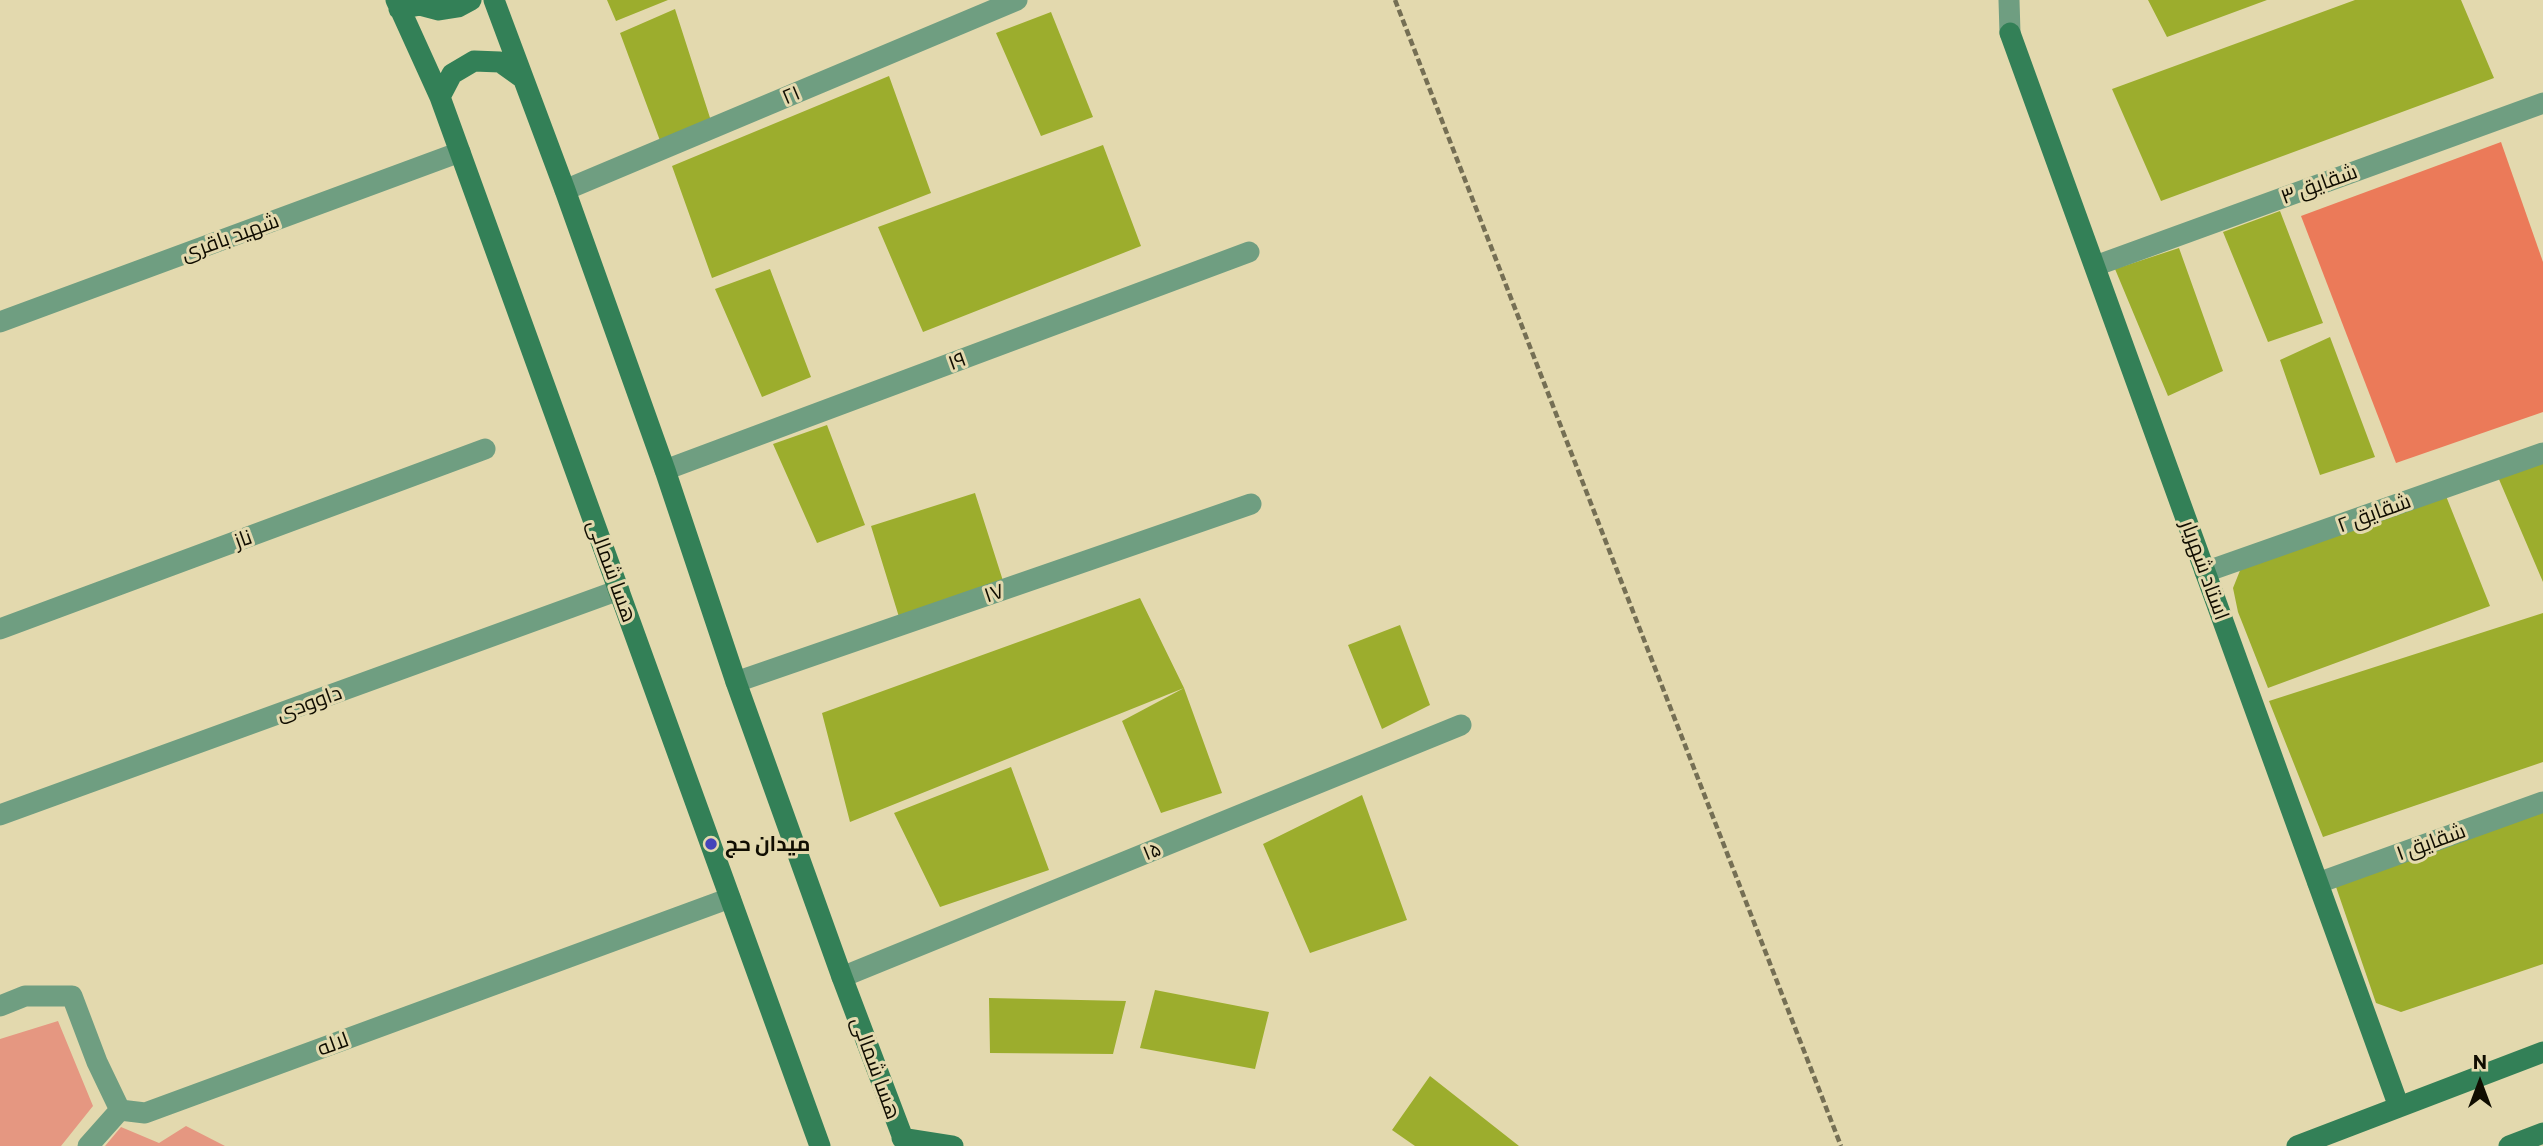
<!DOCTYPE html>
<meta charset="utf-8">
<style>
body{margin:0}
#map{position:relative;width:2543px;height:1146px;overflow:hidden;background:#e3d9ae;font-family:Commissioner,sans-serif}
canvas{display:block}
.north{position:absolute;left:2445px;top:1048px;width:70px;height:70px;-webkit-text-stroke:5px #e3d9ae;paint-order:stroke;rotate:0deg;font-size:19px;font-weight:700;line-height:28px;text-align:center;color:#100d01}
.north::after{content:'';display:block;margin:auto;width:24px;height:32px;background:#100d01;clip-path:polygon(50% 0,100% 100%,50% 72%,0 100%)}
</style>
<div id="map">
<canvas width="2543" height="1146"></canvas>
<div class="north">N</div>
</div>
<script>
const ctx = document.querySelector('canvas').getContext('2d');
ctx.lineJoin = 'round';
function fill(path, color) {
  ctx.fillStyle = color;
  ctx.fill(path, 'evenodd');
}
function trace(path, color, width, dash) {
  ctx.strokeStyle = color;
  ctx.lineWidth = width;
  ctx.lineCap = dash ? 'butt' : 'round';
  ctx.setLineDash(dash || []);
  ctx.stroke(path);
}
function write(font, color, halo, rows, align = 'center') {
  ctx.font = font + ' Commissioner,Cairo,sans-serif';
  ctx.lineWidth = 6;
  ctx.setLineDash([]);
  ctx.textBaseline = 'middle';
  ctx.strokeStyle = halo;
  ctx.fillStyle = color;
  for (const [text, x, y, turn = 0] of rows) {
    ctx.save();
    ctx.translate(x, y);
    ctx.rotate((+turn || 0) * Math.PI / 180);
    ctx.textAlign = isNaN(turn) ? turn : align;
    if (halo) ctx.strokeText(text, 0, 0);
    ctx.fillText(text, 0, 0);
    ctx.restore();
  }
}
const green = new Path2D(`
 M58,1021l35,85 -32,40h-61v-107z
 M186,1126l39,20h-120l16,-19 38,16z`);
const forest = new Path2D(`
 M2501,142l42,120v150l-147,51 -95,-247z`);
const building = new Path2D(`
 M607,0h61l-52,21z
 M2148,0h119l-100,37z
 M2355,0h106l33,78 -333,123 -49,-112z
 M675,9l37,115 -50,22 -42,-113z
 M1051,12l42,105 -52,19 -45,-103z
 M889,76l42,117 -219,85 -40,-112z
 M1103,145l38,101 -218,86 -45,-105z
 M2280,211l43,112 -55,19 -45,-110z
 M2179,248l44,123 -55,25 -53,-127z
 M770,269l41,108 -49,20 -47,-108z
 M2330,337l45,120 -55,18 -40,-115z
 M827,425l38,100 -48,18 -44,-99z
 M2543,460v122l-45,-105z
 M975,493l29,91 -105,33 -28,-91z
 M2446,496l44,110 -222,82 -30,-76 -5,-24 8,-20z
 M1140,598l44,90 38,105 -61,20 -39,-92 62,-33 -334,134 -28,-109z
 M2543,613v149l-220,75 -54,-136z
 M1400,625l30,80 -48,24 -34,-84z
 M1011,767l38,103 -109,37 -46,-94z
 M1362,795l45,125 -97,33 -47,-109z
 M2543,812v152l-142,48 -25,-9 -41,-119z
 M1155,990l114,22 -14,57 -115,-21z
 M989,998l137,3 -13,53 -123,-1z
 M1430,1076l89,70h-104l-23,-16z`);
const path = new Path2D(`
 M1395,0l446,1146`);
const street = new Path2D(`
 M2009,0l1,33
 M565,190l452,-190
 M2095,266l448,-163
 M0,322l460,-170
 M665,470l584,-218
 M2205,572l338,-119
 M0,629l485,-180
 M736,682l515,-178
 M0,815l619,-225
 M2318,883l225,-81
 M842,977l619,-252
 M0,1006l25,-10h47l25,66 23,48 25,3 585,-215
 M88,1146l32,-36`);
const secondary = new Path2D(`
 M396,0l44,97 380,1049
 M494,0l71,190 100,280 71,212 106,295 64,169
 M399,9l21,-4 19,5 19,-3 13,-7
 M2010,33l389,1074
 M440,97l12,-23 22,-13 26,1 21,15
 M902,1138l51,8
 M2297,1146l246,-94
 M2509,1146l34,-13`);
const markers = [
 [711,844,7,"#4444ba"]
];
const streetNames = [
 ["۲۱",791,95,-23],
 ["شقایق ۳",2319,184,-20],
 ["شهید باقری",230,237,-20],
 ["۱۹",957,361,-20],
 ["شقایق ۲",2374,513,-20],
 ["ناز",243,539,-20],
 ["استاد شهریار",2205,570,70],
 ["هسا شمالی",612,571,70],
 ["۱۷",994,593,-19],
 ["داوودی",309,703,-20],
 ["شقایق ۱",2431,842,-20],
 ["۱۵",1152,851,-22],
 ["لاله",333,1044,-20],
 ["هسا شمالی",876,1068,70]
];
const poiNames = [
 ["میدان حج",725,844]
];
fill(green, '#e59781');
fill(forest, '#eb7a59');
fill(building, '#9cad2d');
trace(path, '#756f54', 4.5, [7, 3.5]);
trace(street, '#6f9e81', 21);
trace(secondary, '#338057', 21);
for (const [x, y, r, color] of markers) {
  const dot = new Path2D();
  dot.arc(x, y, r, 0, 2 * Math.PI);
  ctx.fillStyle = color;
  ctx.fill(dot);
  trace(dot, '#e3d9ae', 2.5);
}
write('21px', '#100d01', '#e3d9ae', streetNames);
write('bold 21px', '#100d01', '#e3d9ae', poiNames, 'left');
</script>
